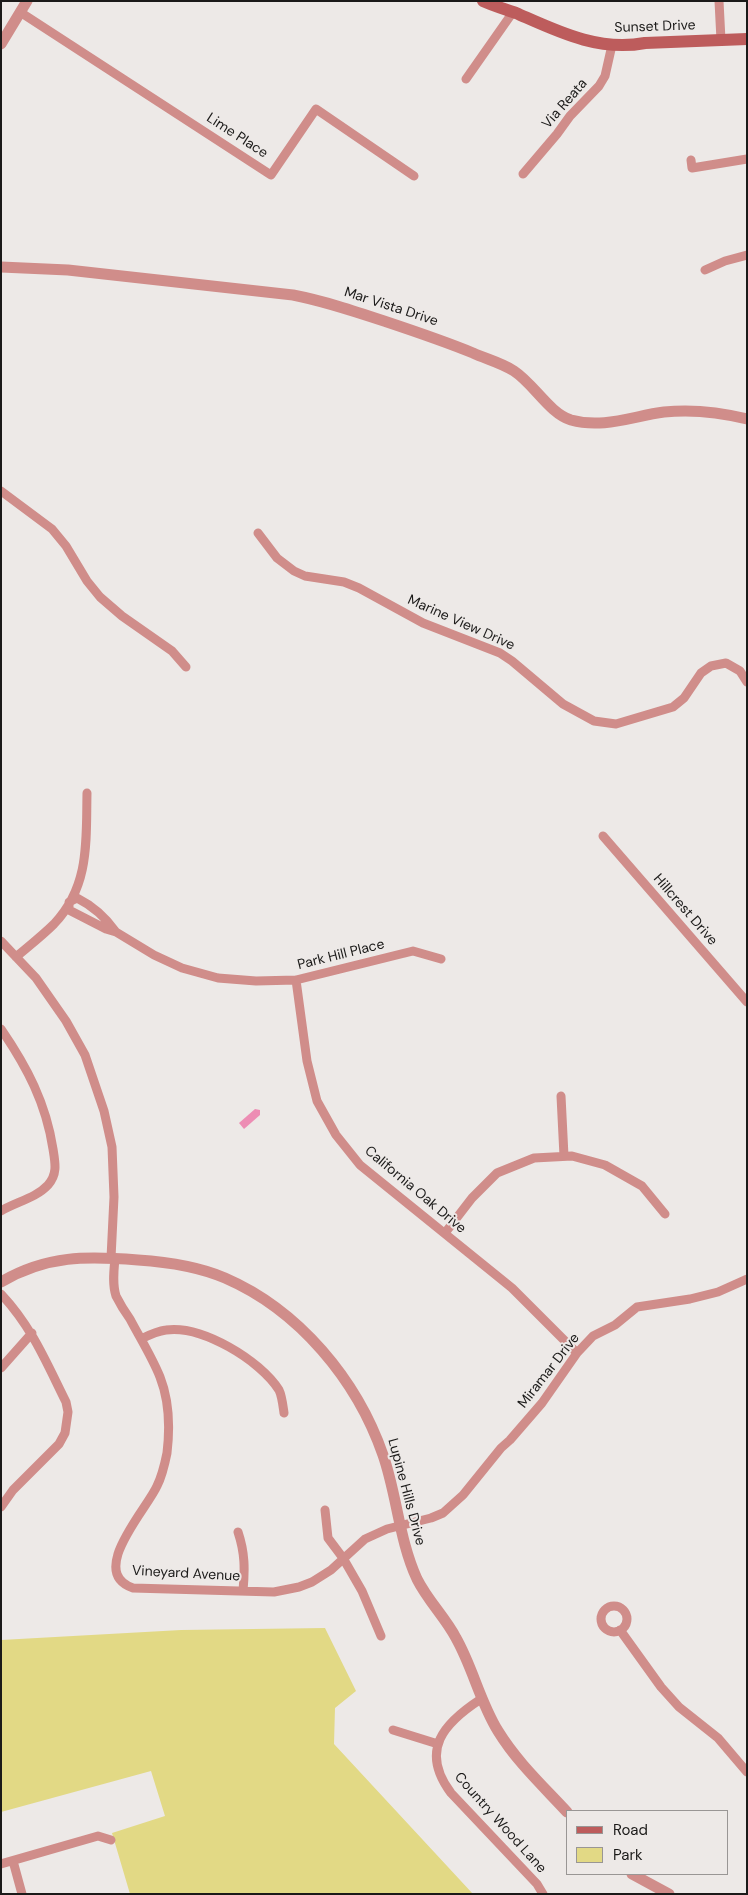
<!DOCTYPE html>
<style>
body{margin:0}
#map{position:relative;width:748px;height:1895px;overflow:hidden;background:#ede9e7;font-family:"DM Sans",sans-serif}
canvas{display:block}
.frame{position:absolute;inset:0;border:2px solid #1b1a19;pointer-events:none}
.legend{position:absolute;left:566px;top:1810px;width:162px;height:65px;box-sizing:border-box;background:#ede9e7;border:1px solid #999695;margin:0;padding:6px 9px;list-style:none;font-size:15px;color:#1b1a19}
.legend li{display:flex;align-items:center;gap:10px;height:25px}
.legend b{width:25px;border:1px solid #999695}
</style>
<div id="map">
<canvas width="748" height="1895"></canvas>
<div class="frame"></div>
<ul class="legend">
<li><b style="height:6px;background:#bd5c5c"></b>Road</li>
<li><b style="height:14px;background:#e2d985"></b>Park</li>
</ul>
</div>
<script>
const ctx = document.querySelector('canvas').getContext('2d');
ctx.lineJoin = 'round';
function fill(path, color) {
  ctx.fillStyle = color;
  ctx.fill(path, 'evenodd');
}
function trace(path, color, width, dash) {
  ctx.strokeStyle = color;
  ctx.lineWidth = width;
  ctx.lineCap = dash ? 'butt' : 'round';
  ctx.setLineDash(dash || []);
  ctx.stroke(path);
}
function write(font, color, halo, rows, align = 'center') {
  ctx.font = font + ' "DM Sans",sans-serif';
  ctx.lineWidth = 4;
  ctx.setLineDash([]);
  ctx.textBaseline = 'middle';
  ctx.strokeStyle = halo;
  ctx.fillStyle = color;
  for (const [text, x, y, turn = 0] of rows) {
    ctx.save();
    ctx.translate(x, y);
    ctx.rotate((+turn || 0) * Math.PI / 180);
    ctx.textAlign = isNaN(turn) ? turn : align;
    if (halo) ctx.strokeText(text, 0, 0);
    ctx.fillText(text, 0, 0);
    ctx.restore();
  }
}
const green = new Path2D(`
 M325,1628l31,63 -21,17 -1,36 139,150h-343l-18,-61 53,-17 -14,-45 -150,41v-172l180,-10z`);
const water = new Path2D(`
 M255,1109l5,1v5l-16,14 -5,-6z`);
const minor = new Path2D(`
 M719,1l2,39
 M20,12l251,163 45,-66 98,67
 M466,79l47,-67
 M691,160l1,8 55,-9
 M523,174l34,-40 13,-18 29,-30 6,-10 7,-31
 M705,270l20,-9 22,-6
 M1,491l51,38 14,17 21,35 13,16 22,19 50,35 14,16
 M258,533l19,25 17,13 11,5 39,6 15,6 64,35 77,30 12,8 51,43 31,17 22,3 57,-17 11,-9 17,-25 10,-7 15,-3 14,8 7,11
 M603,836l144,166
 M116,932c-10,-14 -25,-27 -39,-34l-8,4v8l37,19 10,3 38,23 28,13 36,10 38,3 40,-1 117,-29 28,8
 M1,941l35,37 30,43 19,34 19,56 8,36 2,50 -3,61
 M16,957c13,-11 27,-22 38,-33 36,-38 32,-83 33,-131
 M296,980l11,81 10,40 19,34 24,30 152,123 65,65
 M1,1029c26,38 45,74 52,120 2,13 5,25 -5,36 -12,13 -32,17 -47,26
 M561,1096l3,60
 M445,1233l27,-35 25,-25 37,-15 38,-2 33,9 37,21 23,28
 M115,1258c-1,12 -3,26 1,38 4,8 9,16 14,23 10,19 22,38 30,58 9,23 10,51 7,76 -2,10 -5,23 -10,33 -10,23 -70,86 -24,102l141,4 25,-5 13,-5 19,-12 34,-31 22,-10 44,-11 12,-5 20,-18 38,-47 9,-8 32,-37 35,-50 16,-17 22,-11 22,-18 53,-8 28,-7 29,-13
 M1,1294c31,33 45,68 65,108l2,10 -3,21 -6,11 -46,46 -12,17
 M141,1339c8,-4 16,-8 25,-9 36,-5 94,30 113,60 3,6 4,16 5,23
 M1,1368l31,-35
 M325,1510l3,28 15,20 19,33 19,45
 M238,1532c7,21 7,37 5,59
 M601 1619a13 13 0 1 1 26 0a13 13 0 1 1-26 0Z
 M620,1630l41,57 18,20 39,31 29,34
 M481,1699c-37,24 -62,51 -30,94l86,91 6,10
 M393,1730l45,14
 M13,1861l9,33
 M1,1864l97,-28 13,4`);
const tertiary = new Path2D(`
 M1,44l26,-43
 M1,267l67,3 225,25c31,6 61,16 91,26 30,10 60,20 89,32 13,6 29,10 41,18 20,13 35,42 57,49 32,9 62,-4 93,-8 29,-3 55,0 83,7
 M1,1282c46,-27 86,-26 137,-22 30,2 59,6 87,18 74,32 132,102 158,177 14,40 16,85 34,124 11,22 28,38 39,59 17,30 24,64 42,93 19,31 45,55 69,81
 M632,1874l37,20`);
const secondary = new Path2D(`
 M483,1c11,5 22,8 33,12 41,18 82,39 129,30l102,-4`);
const streetNames = [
 ["Sunset Drive",655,27,-2],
 ["Via Reata",565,104,-49],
 ["Lime Place",237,136,33],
 ["Mar Vista Drive",391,307,18],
 ["Marine View Drive",461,623,24],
 ["Hillcrest Drive",685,910,49],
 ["Park Hill Place",341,955,-14],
 ["California Oak Drive",415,1190,40],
 ["Miramar Drive",549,1371,-52],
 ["Lupine Hills Drive",406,1492,75],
 ["Vineyard Avenue",186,1574,3],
 ["Country Wood Lane",500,1823,48]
];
fill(green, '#e2d985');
fill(water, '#ed8db4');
trace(minor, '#d08d8a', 9);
trace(tertiary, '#d08d8a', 11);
trace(secondary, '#bd5c5c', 12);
write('14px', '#1b1a19', '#ede9e7', streetNames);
</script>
